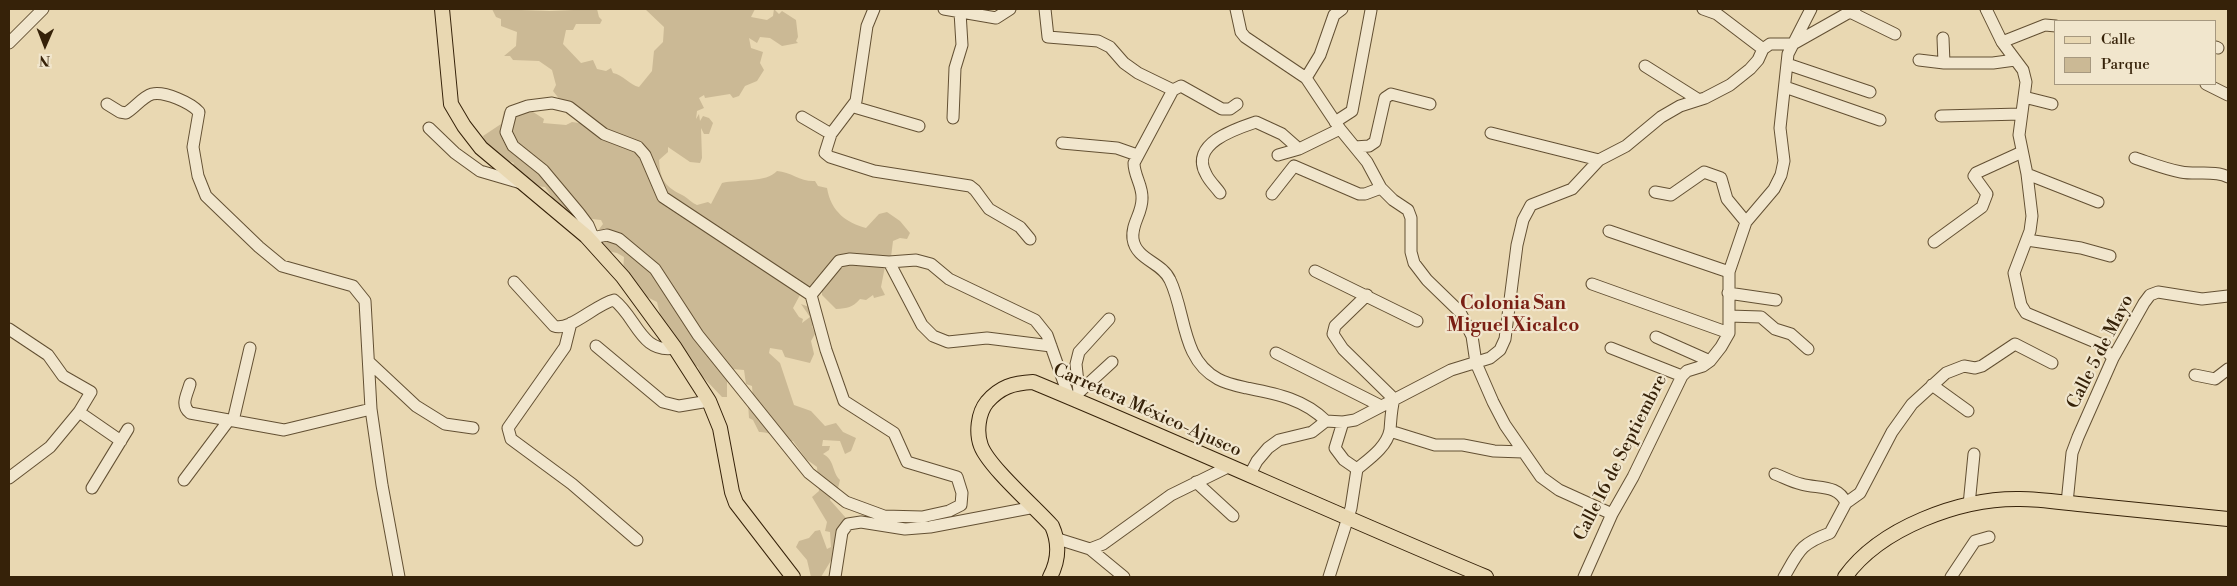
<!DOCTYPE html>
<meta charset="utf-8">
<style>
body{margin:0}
#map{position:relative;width:2237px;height:586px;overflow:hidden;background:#e9d8b2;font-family:"Libre Bodoni",serif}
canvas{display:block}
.frame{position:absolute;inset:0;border:10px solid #362209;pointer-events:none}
.legend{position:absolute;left:2054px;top:20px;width:162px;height:65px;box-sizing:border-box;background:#f1e6cd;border:1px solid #a6987f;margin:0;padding:6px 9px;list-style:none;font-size:15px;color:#362209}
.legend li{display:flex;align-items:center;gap:10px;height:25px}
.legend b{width:25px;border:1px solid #a6987f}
.north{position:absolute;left:20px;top:20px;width:50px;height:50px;-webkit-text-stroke:4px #f1e6cd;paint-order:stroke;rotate:181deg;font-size:14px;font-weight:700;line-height:20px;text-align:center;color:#362209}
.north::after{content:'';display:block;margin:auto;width:18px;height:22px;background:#362209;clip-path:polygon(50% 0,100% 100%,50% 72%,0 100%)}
</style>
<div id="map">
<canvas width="2237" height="586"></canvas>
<div class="frame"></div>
<ul class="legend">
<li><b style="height:6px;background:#e9d8b2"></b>Calle</li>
<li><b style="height:14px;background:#cbb995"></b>Parque</li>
</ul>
<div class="north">N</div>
</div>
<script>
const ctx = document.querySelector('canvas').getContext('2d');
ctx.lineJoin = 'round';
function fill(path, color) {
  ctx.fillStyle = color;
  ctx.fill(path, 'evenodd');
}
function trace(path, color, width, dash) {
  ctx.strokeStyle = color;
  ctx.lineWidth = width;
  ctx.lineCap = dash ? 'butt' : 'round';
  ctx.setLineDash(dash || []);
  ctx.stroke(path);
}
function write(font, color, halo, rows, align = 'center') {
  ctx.font = font + ' "Libre Bodoni",serif';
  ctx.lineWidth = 4.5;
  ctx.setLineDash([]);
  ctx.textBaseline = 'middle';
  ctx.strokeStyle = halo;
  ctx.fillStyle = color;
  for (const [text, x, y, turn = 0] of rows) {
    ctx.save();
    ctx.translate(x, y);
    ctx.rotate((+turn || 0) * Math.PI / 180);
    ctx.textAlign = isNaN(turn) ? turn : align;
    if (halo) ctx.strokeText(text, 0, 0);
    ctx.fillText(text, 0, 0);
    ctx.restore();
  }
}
const green = new Path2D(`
 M492,9l58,2 47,-2 2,8 3,3 -2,4h-24l-3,6h-7l-3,14 18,19 12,-3 4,9 9,2 5,-3 2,5c10,2 17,12 26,14l13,-16 2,-20 9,-9 1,-15 -19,-18h110l-4,8 16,3 6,-4 1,-7 5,5 3,-3 14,9 2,17 -2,4 2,2 -16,3 -12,-8 -10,-1 -3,6 -8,-5 2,10 12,4 -3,11 4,7 -7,11 -12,5 -6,10 -6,2 -3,-4 -25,4 -1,-3 -5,3 5,10 -7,3 -1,8 3,-5 1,7 3,-5 6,2 4,5 -4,11h-5l-3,-6 1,30 -2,5 -10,-1 -22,-15v5l-9,8c1,21 7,27 25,36 5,3 8,7 13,9l11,-3 3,2 11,-21c17,-4 44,0 55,-12 14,1 24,11 38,10l3,5 9,2c4,24 20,35 39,40l13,-14 8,-2 13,9 10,12 -3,6 -7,-1 -7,3 -2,16 -4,-1 -6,31 4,8 -11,3 -1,-3 -7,5 -6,-1c-8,9 -12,9 -24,10l-14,-14v-4l-8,-2 -7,5 -7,1 -7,13 6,9 4,2 -1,4 8,-6 -9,-13 8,3 9,15 -6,4 3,8 -4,7 3,13 -4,9 -25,-6 -3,-7 -12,-2 -1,5 11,10 14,42 17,6 14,15 11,-3 7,9 13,6 -5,13 -6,3 -5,-13 -17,-1 -1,6h8l-1,4 -6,4c12,6 9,19 17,26l-2,8 -4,1 -4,11 16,18 -4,3 7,3 -8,20 -20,33h-10l-4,-17 -11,-13 3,-6 10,-3 6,-7 5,-1 7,19 4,-2 -1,-15 -5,-1 2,-9 -15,-25 7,-6 -2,-24 -11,-8 -13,-18c-8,1 -22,-10 -34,-9l-6,-12 -4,-2 -1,-15 5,-4 -1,-13 -6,-2 -2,-14 -12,-1 -5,4v24h-5l-21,-22 -3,-8 -39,-24 -1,-5 6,-8 -7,-28 -40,-20 6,-11 1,-14 -7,-4 -24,-5 4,-16 6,-8 -2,-4 -17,-2 -4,4 -9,-8 -9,-2 -17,-25 -18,-2 -16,-16 3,-6 -26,-10 -5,-17 18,-12 3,-13 26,-1 14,9 -1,4 23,2 6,-3 7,1 1,-4 -7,-1 -7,-5 2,-3 -15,-19 3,-6 -4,-15 -13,-9 -26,-1 -3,-4h-6l12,-10 1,-14 -16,-6v-7l-5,-2z`);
const minor = new Path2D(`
 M944,9l52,9 14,-9
 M1045,9l3,28 50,4 12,6 14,16 14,10 35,17 -39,73c0,13 9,23 8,36 0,15 -11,25 -9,40 3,21 29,23 37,41 16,33 11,79 48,99 9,5 20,7 29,9 30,6 57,11 79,33
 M1236,9l5,23 4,5 61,41 34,51 27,33 14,26 12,12 15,10 3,8v34l3,11 13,17 33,32 12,24 4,27 17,39 12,23 36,52 18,13 53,24
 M1703,9l14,5 46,35
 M1986,9l16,33 21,28 3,12 -7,53 8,39 5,42 -2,15 -16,42 7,32 5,8 74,31 13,14
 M1850,12l45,22
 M1943,38l1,25h49l22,-3
 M2002,42l43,-17 11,1
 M9,43l34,-34
 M2216,47l2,1
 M1919,60l25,3
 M1787,64l83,28
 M1645,66l54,34
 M1306,78l14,-23 14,-40 8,-6
 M2206,84l22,11
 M1785,87l95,33
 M1173,90l8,-4 41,23h8l7,-5
 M2024,97l28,7
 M107,104l13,8 6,1c9,-5 16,-16 26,-19 13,-3 39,9 47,18l-6,35 5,29 8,20 53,51 23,19 71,20 12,15 6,108 11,76 17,92
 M854,107l65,19
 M1941,116l80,-2
 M802,117l29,17 -6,19 5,4 44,14 96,15 5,4 14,19 31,18 10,12
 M953,118l2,-50 7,-23 -2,-33
 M1335,122l17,-11 19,-101
 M429,128l26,25 25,18 41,12
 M1491,133l108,27
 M831,134l25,-33 11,-75 7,-17
 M1062,143l55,5 20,7
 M1355,147l14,-1 6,-4 10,-44 6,-4 39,10
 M1278,155l21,-6 41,-20
 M2135,158c15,5 30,11 46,14 15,3 34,-2 47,5
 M2027,174l71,28
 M1655,192l16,3 33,-23 17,6 6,21 19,23
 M1220,193c-4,-6 -11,-12 -14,-19 -17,-30 29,-45 50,-52l26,12 17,15
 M1272,194l22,-28 65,28h6l16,-6
 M1609,231l120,41
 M592,238l15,-3 12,4 36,30 43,66 111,138 37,29 38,14 38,1 27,-6 12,-6 1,-12 -5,-16 -50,-15 -13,-29 -50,-32 -18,-51 -15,-55 -148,-98 -18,-42 -7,-8 -34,-13 -35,-27 -17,-4 -24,3 -17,6 -5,20 7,14 30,24 36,43 9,12 8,19
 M2027,240l54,8 29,8
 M1934,242l48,-35 5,-13 -13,-18 2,-3 46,-21
 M889,262l33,63 11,11 15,6 39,-4 64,8
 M1315,271l102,50
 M514,282l40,44c15,6 42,-22 60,-26 23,18 27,54 61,48
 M1592,284l137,49
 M1728,293l48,7
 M811,295l28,-34 11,-2 39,3 27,-2 15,4 18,15 86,41 12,15 22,62
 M1729,316l32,1 14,12 16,5 17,15
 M571,323l-6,24 -57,81 3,11 61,45 65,56
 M9,329l39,26 15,21 28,16 -12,20 -29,35 -41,31
 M1656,337l54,24
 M596,346l67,56 16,4 30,-5
 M1611,348l71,28
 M1276,353l105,53
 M369,362l47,44 29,18 28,4
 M2195,375l20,4 13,-10
 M190,384c-3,11 -10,21 0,29l94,17 87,-21
 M1932,385l36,26
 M1079,392l-3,-28 3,-12 30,-33
 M1075,396l37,-34
 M79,412l42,29
 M233,421l17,-73
 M1343,422l-8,26 9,12 13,9
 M1390,431l45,14h28l31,6 29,1
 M1357,469c12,-10 30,-22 33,-39 1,-11 1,-20 4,-31l-51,-50 -10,-15 2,-8 32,-31
 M1775,474c8,3 17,8 26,10 17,5 37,0 45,19
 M1249,476l8,-15 11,-13 11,-8 33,-8 14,-11 17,1 12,-2 96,-50 39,-12 10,-8 5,-11 12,-94 6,-25 8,-15 41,-16 27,-29 27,-14 35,-29 19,-11 25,-8 25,-13 20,-16 8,-9 5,-11 7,-5h23l62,-35
 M184,480l45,-60
 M1196,482l37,34
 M92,488l36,-59
 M2067,503l5,-50 6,-16 35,-79 31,-55 6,-8 8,-3 44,7 26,-3
 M1969,505l5,-51
 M1058,539l32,10 13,-5 68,-49 57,-28
 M1090,549l34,28
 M835,577l7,-45 6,-8 13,-2 44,7 25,-2 105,-20
 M1329,577l22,-69 6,-39
 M1584,577l28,-63 21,-37 49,-101 5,-5 16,-5 7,-5 11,-14 8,-14v-61l17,-50 28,-33 7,-14 3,-14 -4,-33 8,-74 23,-45
 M1784,577c15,-26 16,-33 46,-44l16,-30 14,-10 32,-61 20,-28 34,-31 18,-7 11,2 7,-2 33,-22 37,19
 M1951,577l24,-36 14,-4`);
const major = new Path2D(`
 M442,9l9,95 13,22 17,22 105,88 37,41 52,71 34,53 11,27 12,64 4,11 57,74
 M1050,577c9,-17 10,-33 2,-51 -17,-19 -63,-59 -71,-80 -5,-13 -3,-33 6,-44 13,-15 26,-19 46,-20 152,63 302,132 453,195
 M1845,577c35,-49 115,-79 175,-78 22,0 45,4 68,6 47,5 93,9 140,14`);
const streetNames = [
 ["Calle 5 de Mayo",2101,352,-63],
 ["Carretera México-Ajusco",1147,411,24],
 ["Calle 16 de Septiembre",1621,458,-63]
];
const neighbourhoodNames = [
 ["Colonia San",1513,304],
 ["Miguel Xicalco",1513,326]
];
fill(green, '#cbb995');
trace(minor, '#635033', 13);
trace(major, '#362209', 16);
trace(minor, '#f1e6cd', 11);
trace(major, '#e9d8b2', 14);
write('18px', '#362209', '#f1e6cd', streetNames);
write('bold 19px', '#7a1f14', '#f1e6cd', neighbourhoodNames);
</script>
